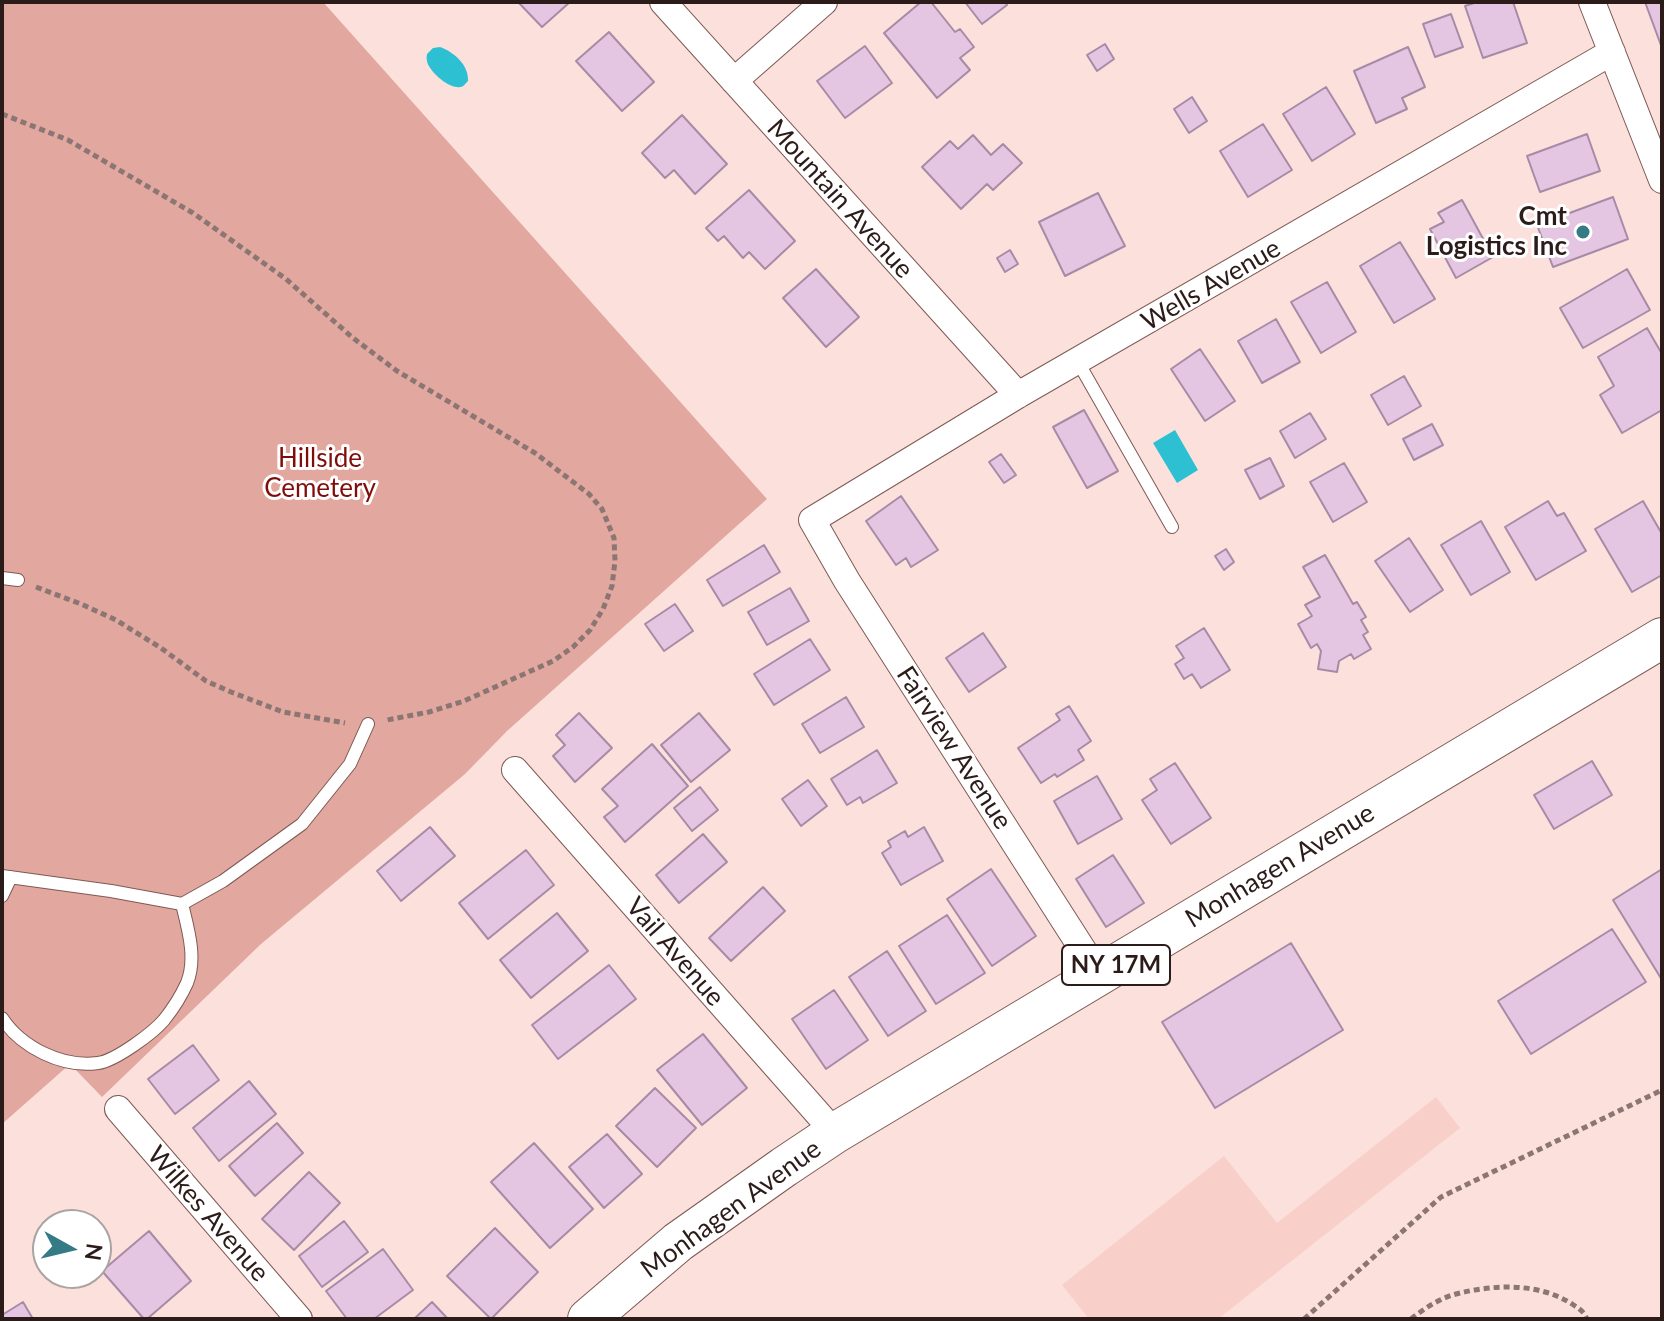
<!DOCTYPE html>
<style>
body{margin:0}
#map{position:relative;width:1664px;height:1321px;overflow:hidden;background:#fbe0dc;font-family:Lato,sans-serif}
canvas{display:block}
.frame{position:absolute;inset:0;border:4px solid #2b1c19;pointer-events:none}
.north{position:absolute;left:32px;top:1209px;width:80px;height:80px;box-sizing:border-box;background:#fff;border:2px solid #aaa4a3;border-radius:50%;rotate:98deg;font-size:22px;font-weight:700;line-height:32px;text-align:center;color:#2b1c19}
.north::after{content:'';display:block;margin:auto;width:28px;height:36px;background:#347b85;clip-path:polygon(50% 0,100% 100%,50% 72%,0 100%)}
</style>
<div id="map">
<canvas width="1664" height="1321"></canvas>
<div class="frame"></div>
<div class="north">N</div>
</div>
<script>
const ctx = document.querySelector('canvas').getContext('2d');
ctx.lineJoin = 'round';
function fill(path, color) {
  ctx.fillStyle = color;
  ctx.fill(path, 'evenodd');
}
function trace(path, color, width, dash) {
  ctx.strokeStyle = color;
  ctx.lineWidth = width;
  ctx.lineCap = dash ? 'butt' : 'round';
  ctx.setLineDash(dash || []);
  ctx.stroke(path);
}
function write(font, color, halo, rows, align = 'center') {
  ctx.font = font + ' Lato,sans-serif';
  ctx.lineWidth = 6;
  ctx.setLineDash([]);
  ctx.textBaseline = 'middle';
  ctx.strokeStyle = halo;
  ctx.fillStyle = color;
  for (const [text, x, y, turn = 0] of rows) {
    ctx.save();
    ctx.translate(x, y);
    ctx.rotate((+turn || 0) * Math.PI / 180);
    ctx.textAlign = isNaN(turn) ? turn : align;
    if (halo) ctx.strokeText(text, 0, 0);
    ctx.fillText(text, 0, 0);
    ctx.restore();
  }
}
const built = new Path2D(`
 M1436,1097l24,31 -242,191h-129l-27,-34 162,-129 53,67z`);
const green = new Path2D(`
 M2,2h321l444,497 -260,232 -42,43 -204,170 -159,153 -32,-33 -68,60z`);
const water = new Path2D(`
 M440,47c14,5 29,18 28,34 -4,4 -5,7 -11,6 -10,0 -29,-17 -30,-26 -1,-3 0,-5 0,-7l6,-6z
 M1175,430l23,40 -21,13 -24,-40z`);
const building = new Path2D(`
 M518,2h52l-28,25z
 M921,2h10l24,30 5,-3 14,18 -14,11 10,12 -33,28 -53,-65z
 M965,2h40l2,3 -25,19z
 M1477,2h36l14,41 -44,15 -18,-52z
 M1645,2h17v46z
 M1451,14l12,33 -28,10 -12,-33z
 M609,32l45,50 -32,29 -46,-50z
 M1105,44l9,15 -17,12 -10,-16z
 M865,46l27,37 -47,35 -28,-37z
 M1408,47l17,40 -23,11 5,11 -31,14 -22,-52z
 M1326,87l29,47 -43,27 -29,-47z
 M1192,97l15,24 -18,12 -15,-24z
 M682,115l45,49 -32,30 -21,-24 -9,8 -23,-25z
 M1263,124l29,46 -44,27 -28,-46z
 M1587,134l13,37 -60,21 -13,-36z
 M973,135l18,20 12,-11 19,19 -29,27 -6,-6 -26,25 -39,-42 28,-26 8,8z
 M749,190l46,51 -30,28 -16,-17 -6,6 -19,-22 -6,5 -12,-13z
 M1098,193l27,53 -60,30 -26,-54z
 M1613,197l15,42 -75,28 -16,-42z
 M1462,200l31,57 -37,21 -26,-49 14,-7 -6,-9z
 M1400,242l35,57 -41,24 -34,-57z
 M1010,250l8,14 -13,8 -8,-14z
 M816,269l43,48 -33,30 -43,-49z
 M1627,269l23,41 -67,38 -23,-40z
 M1327,282l29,50 -35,21 -30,-51z
 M1276,319l24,43 -38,21 -24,-42z
 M1647,328l15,26v56l-40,23 -22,-38 14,-9 -16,-29z
 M1200,349l35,52 -30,20 -34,-52z
 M1404,376l17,30 -33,19 -17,-30z
 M1084,410l34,61 -31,17 -34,-61z
 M1310,413l16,26 -31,19 -15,-27z
 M1432,424l11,21 -29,15 -11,-21z
 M1001,454l15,21 -12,8 -15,-21z
 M1270,458l14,28 -24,13 -15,-29z
 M1344,463l23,39 -34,20 -23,-40z
 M901,496l37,54 -27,17 -5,-9 -10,7 -30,-44z
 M1548,501l9,15 7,-3 22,38 -50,29 -31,-53z
 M1643,501l19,33v41l-30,17 -37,-63z
 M1481,521l29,51 -39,23 -30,-50z
 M1409,538l34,52 -33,22 -35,-51z
 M764,545l16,27 -57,34 -16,-26z
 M1226,549l8,13 -10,8 -9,-14z
 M1325,555l28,49 4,-2 9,15 -5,3 7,12 -5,3 8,14 -17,10 -3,-5 -12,7 -2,11 -19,-3 3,-18 -4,-7 -6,4 -13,-24 14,-8 -7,-11 15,-8 -17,-30z
 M790,588l19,33 -42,24 -19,-33z
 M675,604l18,27 -29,20 -19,-27z
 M1204,628l26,42 -29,18 -9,-14 -8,5 -9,-15 9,-6 -8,-12z
 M983,633l23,34 -37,25 -23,-34z
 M810,639l20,31 -56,35 -20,-31z
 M846,697l18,30 -44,26 -18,-29z
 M1069,706l22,35 -13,9 6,10 -27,17 -2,-3 -14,9 -23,-35 42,-28 -4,-6z
 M579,713l33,35 -37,34 -22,-26 12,-11 -9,-10z
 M699,713l31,37 -39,32 -30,-37z
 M652,744l36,42 -63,56 -21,-25 14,-11 -16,-17z
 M877,750l20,33 -34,20 -3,-6 -13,8 -16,-26z
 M1592,761l20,34 -58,34 -20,-34z
 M1175,763l36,55 -40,26 -29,-44 15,-10 -7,-11z
 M1097,776l25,43 -44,25 -24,-43z
 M808,780l19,26 -26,20 -19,-27z
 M700,787l18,23 -26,21 -18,-23z
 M430,827l25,29 -54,45 -24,-30z
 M924,827l19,34 -42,24 -19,-32 9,-6 -3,-6 17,-10 3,6z
 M703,834l24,28 -48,41 -23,-28z
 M526,850l28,35 -66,54 -29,-36z
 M1113,855l31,48 -38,24 -30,-48z
 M991,869l45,67 -44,30 -45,-67z
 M1662,869v111l-49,-80z
 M763,887l22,24 -54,50 -22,-23z
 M557,913l31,38 -57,47 -31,-38z
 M947,915l38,58 -49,31 -37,-58z
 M1612,929l34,53 -115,72 -33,-53z
 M1291,943l52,87 -128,78 -53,-86z
 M887,951l39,60 -38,25 -39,-59z
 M609,965l27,34 -78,60 -26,-34z
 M834,990l34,50 -42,29 -34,-50z
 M703,1034l44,54 -45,37 -45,-55z
 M193,1045l26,35 -44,34 -27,-35z
 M249,1081l27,33 -57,47 -26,-33z
 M655,1088l41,40 -39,39 -41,-41z
 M277,1123l26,30 -48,43 -26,-30z
 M607,1134l35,40 -38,34 -35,-41z
 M534,1143l59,66 -43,39 -59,-66z
 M309,1172l31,31 -46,47 -32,-31z
 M344,1221l24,31 -46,35 -23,-31z
 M495,1228l43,44 -47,47 -44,-43z
 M149,1231l42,50 -44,38h-3l-42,-48z
 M383,1249l30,41 -39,29h-27l-21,-28z
 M23,1302l10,17h-31v-4z
 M432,1302l16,17h-34z`);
const path = new Path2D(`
 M2,114l66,26 125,73 93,66 67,59 44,33 138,82 54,41 13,15 12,29 1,23 -3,25 -9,23 -13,21 -17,17 -20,14 -89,40 -35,11 -42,8
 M36,587l45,17 35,16 45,28 45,33 25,11 52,20 62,11
 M1304,1319l137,-122 221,-107
 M1411,1319c15,-12 31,-22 49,-26 38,-9 82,-10 115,13 6,4 9,6 12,13`);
const lane = new Path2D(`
 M1078,362l94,165
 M2,578l16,2
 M2,876l109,15 71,13 41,-23 79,-57 48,-60 18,-40
 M2,896l9,-19
 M2,1018c19,29 60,50 96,45 17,-2 55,-30 66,-43 8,-10 18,-26 23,-37 10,-25 1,-54 -5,-79`);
const street = new Path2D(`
 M663,2l355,393
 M1592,2l70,178
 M734,81l90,-79
 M515,770l320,363
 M1099,975l-252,-394 -35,-61 206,-125 594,-343
 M118,1109l181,210`);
const primary = new Path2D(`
 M588,1319l90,-77 106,-75 51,-34 827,-495`);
const markers = [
 [1583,232,8,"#347b85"]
];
const shields = [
 [1116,965,108]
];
const shieldNames = [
 ["NY 17M",1116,965]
];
const streetNames = [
 ["Mountain Avenue",840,199,48],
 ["Wells Avenue",1211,285,-30],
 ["Fairview Avenue",954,748,57],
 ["Monhagen Avenue",1280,866,-31],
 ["Vail Avenue",675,952,49],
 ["Monhagen Avenue",731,1209,-36],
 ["Wilkes Avenue",208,1214,49]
];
const poiNames = [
 ["Cmt",1567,217],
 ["Logistics Inc",1567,247]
];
const parkNames = [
 ["Hillside",320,459],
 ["Cemetery",320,489]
];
fill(built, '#f9cfc9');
fill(green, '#e2a79e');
fill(water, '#2dc0d3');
fill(building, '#e4c6e2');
trace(building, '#a78ba6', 2);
trace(lane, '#7f5954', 14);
trace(street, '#7f5954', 28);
trace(primary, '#7f5954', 42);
trace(path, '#8b7673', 5, [6, 4]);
trace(lane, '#fff', 12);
trace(street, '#fff', 26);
trace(primary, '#fff', 40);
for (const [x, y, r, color] of markers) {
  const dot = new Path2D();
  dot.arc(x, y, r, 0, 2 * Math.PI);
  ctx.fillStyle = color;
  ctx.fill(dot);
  trace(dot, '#fff', 3);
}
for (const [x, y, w] of shields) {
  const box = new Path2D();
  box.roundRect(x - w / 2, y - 20, w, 40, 6);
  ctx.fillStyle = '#fff';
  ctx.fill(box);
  trace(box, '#2b1c19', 2);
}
write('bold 24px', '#2b1c19', null, shieldNames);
write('26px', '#2b1c19', '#fff', streetNames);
write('bold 26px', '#2b1c19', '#fff', poiNames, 'right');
write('26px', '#810d0b', '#fff', parkNames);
</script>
